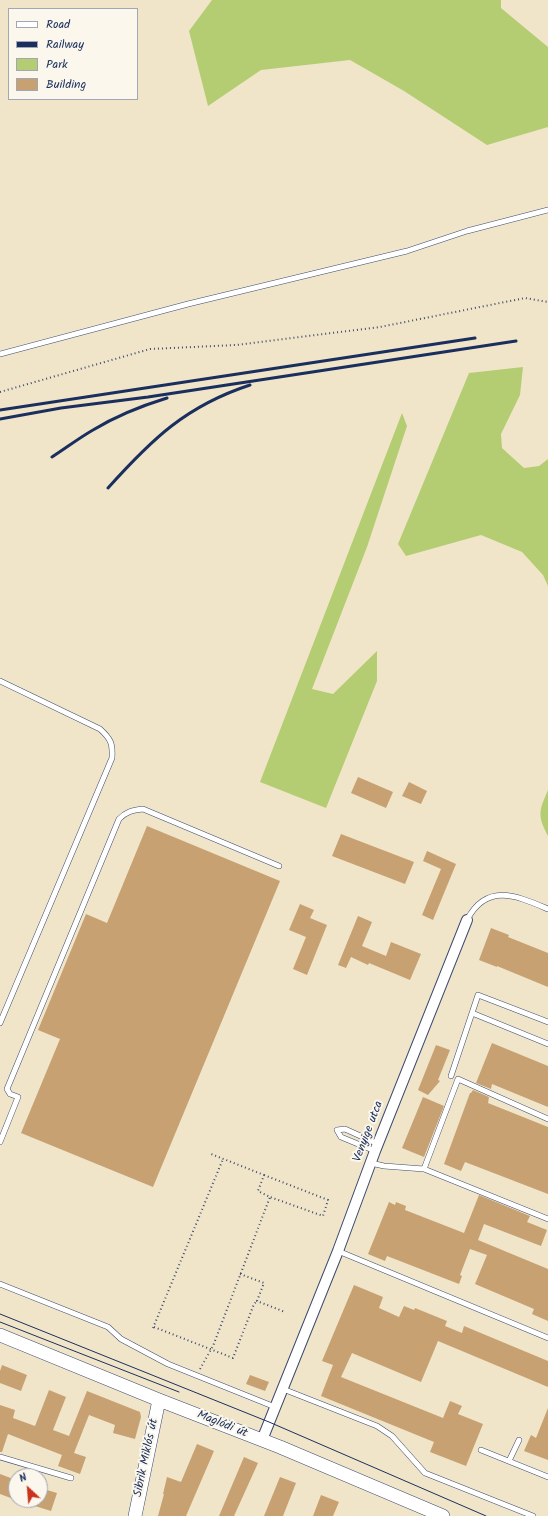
<!DOCTYPE html>
<meta charset="utf-8">
<style>
body{margin:0}
#map{position:relative;width:548px;height:1516px;overflow:hidden;background:#f0e5c9;font-family:Kalam,sans-serif}
canvas{display:block}
.legend{position:absolute;left:8px;top:8px;width:130px;height:92px;box-sizing:border-box;background:#fbf7ec;border:1px solid #a1a7b3;margin:0;padding:5px 7px;list-style:none;font-size:12px;color:#1b2f5e}
.legend li{display:flex;align-items:center;gap:8px;height:20px}
.legend b{width:20px;border:1px solid #a1a7b3}
.north{position:absolute;left:8px;top:1468px;width:40px;height:40px;box-sizing:border-box;background:#fbf7ec;border:1px solid #a1a7b3;border-radius:50%;rotate:334deg;font-size:11px;font-weight:700;line-height:16px;text-align:center;color:#1b2f5e}
.north::after{content:'';display:block;margin:auto;width:14px;height:18px;background:#c8321e;clip-path:polygon(50% 0,100% 100%,50% 72%,0 100%)}
</style>
<div id="map">
<canvas width="548" height="1516"></canvas>
<ul class="legend">
<li><b style="height:5px;background:#fff"></b>Road</li>
<li><b style="height:5px;background:#1b2f5e"></b>Railway</li>
<li><b style="height:11px;background:#b4cd72"></b>Park</li>
<li><b style="height:11px;background:#c7a172"></b>Building</li>
</ul>
<div class="north">N</div>
</div>
<script>
const ctx = document.querySelector('canvas').getContext('2d');
ctx.lineJoin = 'round';
function fill(path, color) {
  ctx.fillStyle = color;
  ctx.fill(path, 'evenodd');
}
function trace(path, color, width, dash) {
  ctx.strokeStyle = color;
  ctx.lineWidth = width;
  ctx.lineCap = dash ? 'butt' : 'round';
  ctx.setLineDash(dash || []);
  ctx.stroke(path);
}
function write(font, color, halo, rows, align = 'center') {
  ctx.font = font + ' Kalam,sans-serif';
  ctx.lineWidth = 4;
  ctx.setLineDash([]);
  ctx.textBaseline = 'middle';
  ctx.strokeStyle = halo;
  ctx.fillStyle = color;
  for (const [text, x, y, turn = 0] of rows) {
    ctx.save();
    ctx.translate(x, y);
    ctx.rotate((+turn || 0) * Math.PI / 180);
    ctx.textAlign = isNaN(turn) ? turn : align;
    if (halo) ctx.strokeText(text, 0, 0);
    ctx.fillText(text, 0, 0);
    ctx.restore();
  }
}
const green = new Path2D(`
 M212,0h289v8l47,39v80l-61,18 -83,-54 -54,-31 -89,10 -53,36 -19,-75z
 M523,367l-3,28 -19,39 1,14 22,20 15,-2 9,-7v127l-5,-11 -21,-23 -41,-17 -75,21 -8,-12 71,-171z
 M402,413l5,13 -40,121 -55,142 21,5 44,-43v30l-51,127 -66,-26z
 M548,790v46c-11,-21 -9,-25 0,-46z`);
const building = new Path2D(`
 M358,777l35,15 -7,16 -35,-15z
 M409,782l18,9 -6,13 -19,-8z
 M147,826l133,55 -127,306 -132,-54 39,-94 -22,-9 48,-116 21,9z
 M341,834l73,28 -9,22 -73,-28z
 M427,851l29,13 -23,56 -11,-5 19,-46 -18,-8z
 M300,904l14,6 -4,8 17,7 -20,50 -14,-6 13,-32 -17,-7z
 M358,916l14,6 -10,24 24,10 5,-14 30,12 -11,26 -41,-17 -1,2 -17,-8 -5,11 -8,-3z
 M491,928l18,7 -1,2 40,16v34l-51,-21v1l-18,-7z
 M492,1043l56,23v41l-56,-23 -1,5 -15,-6z
 M436,1045l14,5 -12,30 2,1 -12,14 -10,-5z
 M473,1090l16,7 -1,6 60,24v67l-83,-32 -4,9 -17,-7 26,-71h1z
 M423,1097l21,9 -20,51 -22,-9z
 M479,1195l51,21 -3,6 20,8 -6,16 -57,-22 -6,16 70,29v52l-16,-7 2,-5 -59,-25 12,-29 -17,-6 -10,26 2,1 -3,8 -72,-28 -2,5 -17,-7 21,-52 6,3 1,-3 10,4 -1,4 59,23z
 M354,1285l29,12 -4,11 20,9 5,-11 10,4 1,-2 32,13 -2,5 17,7 2,-7 84,35v26l-110,-46 -17,41 -69,-29 -11,24 102,41 7,-17 12,5 -4,8 25,10 -17,42 -36,-14 4,-10 -113,-46 12,-31 -11,-4z
 M2,1365l25,10 -6,16 -21,-8v-12z
 M250,1375l19,7 -4,9 -19,-7z
 M49,1390l17,7 -13,33 16,6 18,-45 53,21 1,5 -6,22 -22,-6 2,-8 -26,-10 -15,38 12,4 -6,17 -22,-8 4,-11 -54,-21 -6,18h-2v-47l15,5 -2,8 22,8z
 M548,1408v52l-24,-9 7,-16 5,3z
 M197,1444l17,7 -28,65h-28l6,-22h-1l4,-17 14,5z
 M244,1457l14,6 -24,53h-15z
 M0,1474l16,6v20l-16,-6z
 M280,1477l16,6 -13,33h-19z
 M40,1488l17,5 -6,18 -29,-9 1,-2h17z
 M321,1495l18,7 -6,14h-20z`);
const path = new Path2D(`
 M0,392l150,-43 86,-4 144,-18 145,-29 23,4
 M264,1175l64,25 -5,16 -53,-19
 M240,1274l24,9 -7,18 28,11
 M154,1327l79,31 21,-54 3,-3
 M153,1328l70,-169
 M200,1369l13,-23 57,-149 -12,-6 6,-16 -53,-21`);
const service = new Path2D(`
 M0,354l188,-50 219,-53 60,-20 81,-21
 M0,681l100,48c11,10 13,15 12,29l-112,265
 M467,920c20,-38 50,-24 81,-11
 M472,1013l76,31
 M451,1076l27,-81 70,27
 M0,1142l18,-45 -8,-3 -3,-5 112,-270c7,-7 13,-9 24,-10l136,57
 M375,1151l-34,-14 -4,-7 8,-1 33,15
 M371,1163l13,3 40,3 124,50
 M424,1169l34,-90 90,40
 M338,1251l210,87
 M0,1284l108,43 13,12 47,25 107,43
 M283,1389l94,37 15,10 33,37 108,43
 M481,1450l67,27
 M0,1457l71,21
 M509,1461l10,-21`);
const minor = new Path2D(`
 M262,1440l76,-189 37,-100 92,-231`);
const tertiary = new Path2D(`
 M0,1335l159,65 121,47 163,69
 M135,1516l24,-116`);
const tram = new Path2D(`
 M0,1314l269,108 217,94
 M0,1322l179,70`);
const rail = new Path2D(`
 M0,410l475,-72
 M0,419l61,-11 87,-11 368,-56
 M52,457c14,-9 27,-19 41,-27 23,-14 48,-24 74,-32
 M108,488c44,-49 78,-82 142,-103`);
const streetNames = [
 ["Venyige utca",369,1132,-69],
 ["Maglódi út",222,1425,22],
 ["Sibrik Miklós út",147,1458,-78]
];
fill(green, '#b4cd72');
fill(building, '#c7a172');
trace(service, '#3b4a6e', 6);
trace(minor, '#3b4a6e', 12);
trace(tertiary, '#3b4a6e', 14);
trace(path, '#3b4a6e', 2, [1, 3]);
trace(service, '#fff', 5);
trace(minor, '#fff', 10);
trace(tertiary, '#fff', 13);
trace(tram, '#1b2f5e', 1);
trace(rail, '#1b2f5e', 3);
write('12px', '#1b2f5e', '#fbf7ec', streetNames);
</script>
